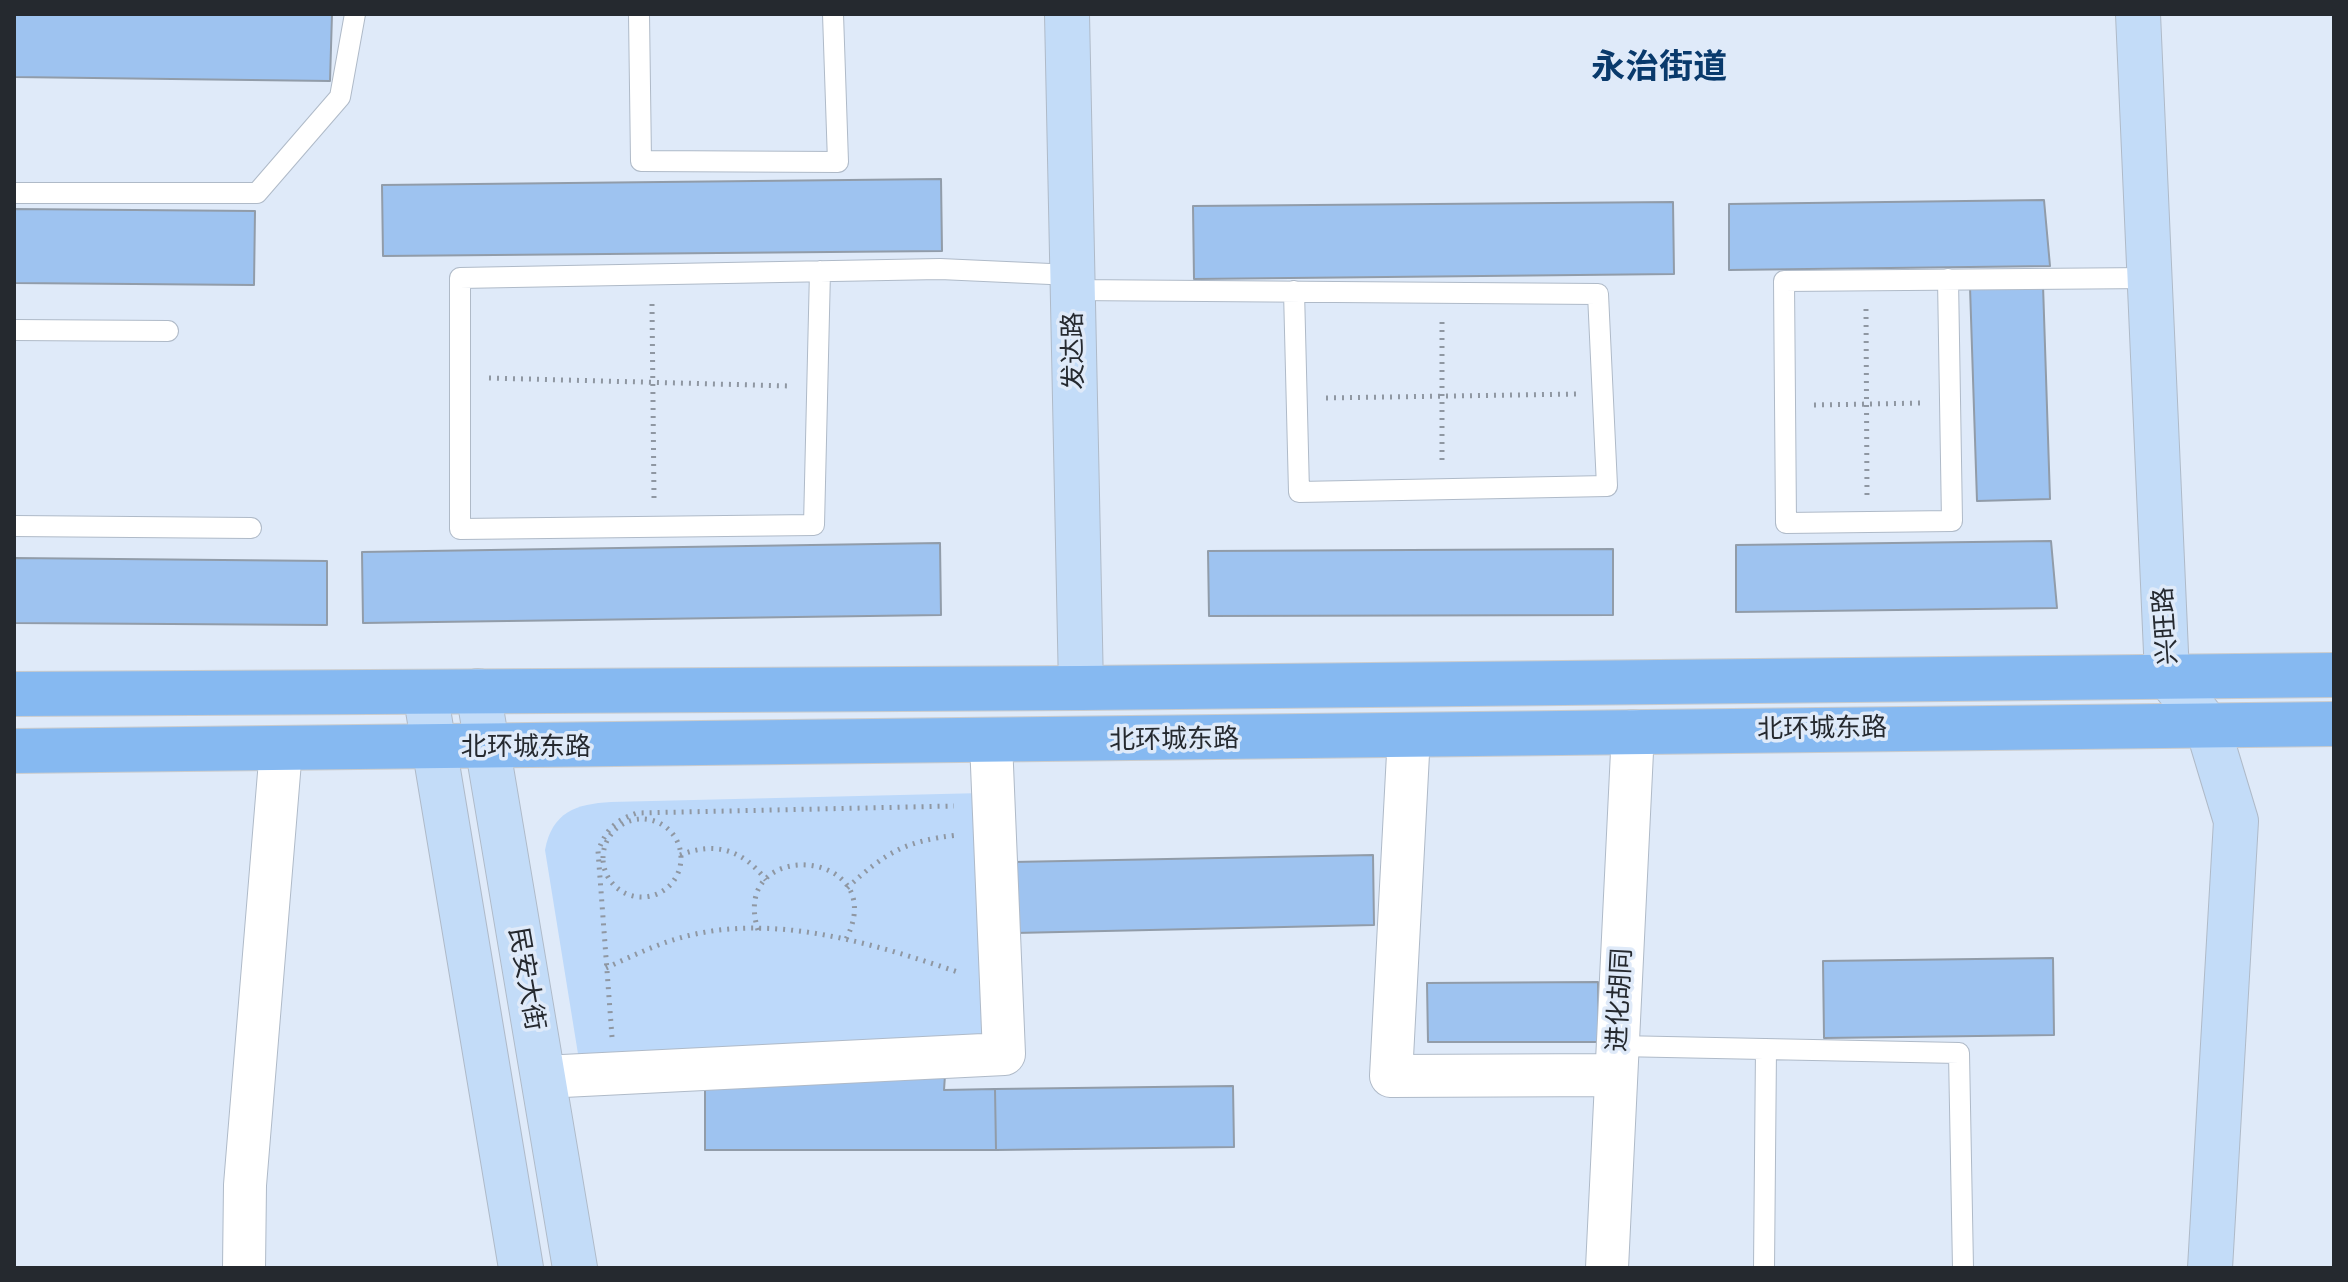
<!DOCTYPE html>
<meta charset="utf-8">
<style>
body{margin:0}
#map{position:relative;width:2348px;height:1282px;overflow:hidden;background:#dfeaf9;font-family:Montserrat,sans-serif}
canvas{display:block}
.frame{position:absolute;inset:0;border:16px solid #25292f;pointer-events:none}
</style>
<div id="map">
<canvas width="2348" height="1282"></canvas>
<div class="frame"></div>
</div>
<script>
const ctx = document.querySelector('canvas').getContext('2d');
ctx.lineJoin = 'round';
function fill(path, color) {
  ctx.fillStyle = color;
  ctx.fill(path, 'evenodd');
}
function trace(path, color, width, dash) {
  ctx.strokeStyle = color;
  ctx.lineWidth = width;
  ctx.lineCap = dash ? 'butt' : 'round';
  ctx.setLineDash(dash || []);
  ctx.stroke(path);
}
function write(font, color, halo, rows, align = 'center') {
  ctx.font = font + ' Montserrat,"Noto Sans SC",sans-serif';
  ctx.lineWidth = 7;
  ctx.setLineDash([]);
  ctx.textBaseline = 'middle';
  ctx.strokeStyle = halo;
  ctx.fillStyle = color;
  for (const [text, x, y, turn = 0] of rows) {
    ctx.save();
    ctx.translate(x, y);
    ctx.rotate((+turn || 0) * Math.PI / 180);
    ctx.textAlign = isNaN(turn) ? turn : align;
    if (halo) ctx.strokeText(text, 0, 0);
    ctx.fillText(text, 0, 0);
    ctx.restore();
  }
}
const green = new Path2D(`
 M983,793l8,248 -412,19 -34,-210c7,-38 31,-46 66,-48z`);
const building = new Path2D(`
 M14,14h318l-2,67 -316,-4z
 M941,179l1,72 -559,5 -1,-71z
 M2044,200l6,66 -321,4v-66z
 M1673,202l1,72 -480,5 -1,-73z
 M14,209l241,2 -1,74 -240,-2z
 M2043,285l7,214 -73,2 -7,-214z
 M2051,541l6,67 -321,4v-67z
 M940,543l1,72 -578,8 -1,-71z
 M1613,549v66l-404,1 -1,-65z
 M14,558l313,3v64l-313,-2z
 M1373,855l1,70 -359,8 -2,-71z
 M2053,958l1,77 -230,3 -1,-77z
 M1598,982l1,60h-171l-1,-59z
 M705,1075h240l-1,15 51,-1 1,61h-291z
 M1233,1086l1,61 -238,3 -1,-61z`);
const path = new Path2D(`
 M652,304l2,194
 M1866,309l1,186
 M1442,322v138
 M489,378l302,8
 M1326,398l250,-4
 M1814,405l110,-2
 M603 858a39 39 0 1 1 78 0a39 39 0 1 1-78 0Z
 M680,855c36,-14 63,-5 86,25
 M847,888c39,-36 58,-47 111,-53
 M758,930c-30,-95 135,-81 88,9
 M606,968c28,-13 55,-26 85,-33 90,-21 186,10 270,38
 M612,1037l-14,-186c9,-22 16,-30 39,-38l317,-7`);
const lane = new Path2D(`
 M639,14l2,147 197,1 -5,-148
 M14,193h243l83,-96 15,-83
 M820,271l-6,254 -354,4v-251l480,-9 132,6
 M1948,279l4,242 -166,2 -2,-242 365,-3
 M1073,290l525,4 9,192 -308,6 -5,-201
 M14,330l154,1
 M14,526l237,2
 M1618,1046l341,7 4,215
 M1764,1268l2,-219`);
const street = new Path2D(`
 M1409,735l-18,341 225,-1
 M543,1077l461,-23 -13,-312
 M244,1268l1,-83 36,-436
 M1607,1268l26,-537`);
const secondary = new Path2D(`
 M1067,14l14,674
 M2138,14l29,661 40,50 29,96 -26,447
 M478,691l97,577
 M425,692l96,576`);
const primary = new Path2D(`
 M14,694l1067,-6 1253,-13
 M14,751l2320,-27`);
const streetNames = [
 ["发达路",1074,351,-91],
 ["兴旺路",2166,626,-94],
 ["北环城东路",1822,729,-1],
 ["北环城东路",1174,740,-1],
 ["北环城东路",526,747],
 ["民安大街",526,979,80],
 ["进化胡同",1620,1000,-87]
];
const districtNames = [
 ["永治街道",1659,68]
];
fill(green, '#bdd9fa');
fill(building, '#9ec3f0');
trace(building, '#919ca9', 2);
trace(lane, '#afbac8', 22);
trace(street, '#afbac8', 44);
trace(secondary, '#afbac8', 46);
trace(primary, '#cbcccd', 46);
trace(path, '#8f97a2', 5, [2, 6]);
trace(lane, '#fff', 20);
trace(street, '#fff', 42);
trace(secondary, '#c3dcf8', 44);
trace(primary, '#86b9f1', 44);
write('26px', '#25292f', '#dfeaf9', streetNames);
write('bold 34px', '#093a6c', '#dfeaf9', districtNames);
</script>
